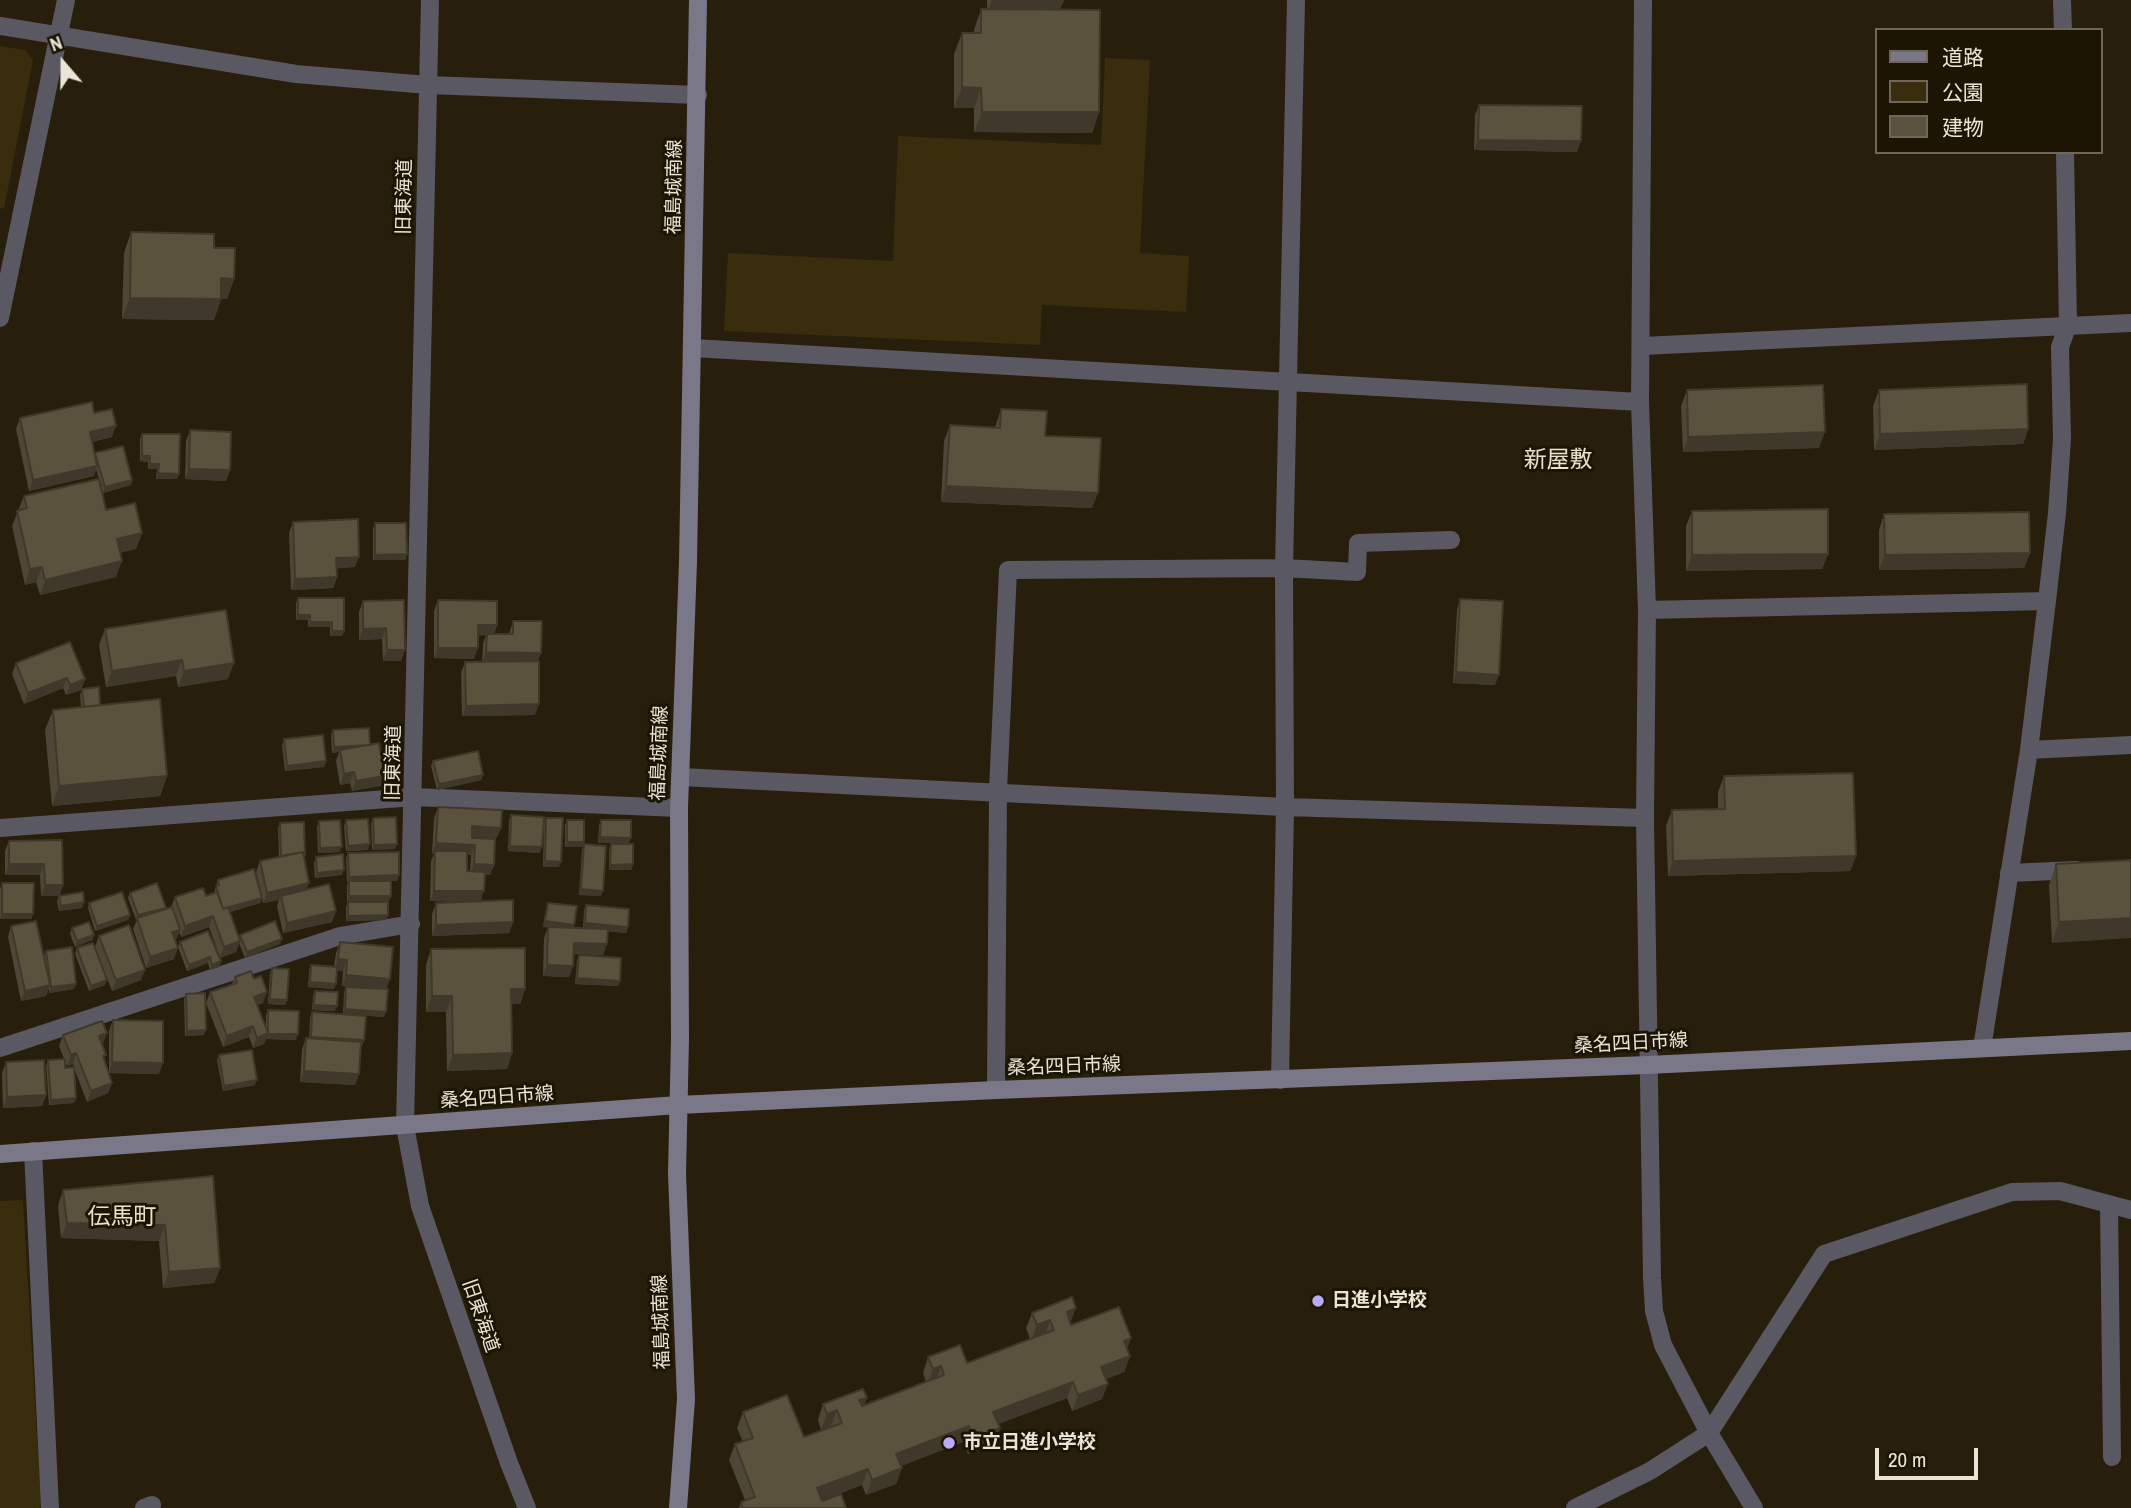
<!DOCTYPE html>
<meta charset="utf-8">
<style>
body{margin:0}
#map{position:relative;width:2131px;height:1508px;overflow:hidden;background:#271f0c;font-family:"Archivo Narrow","Noto Sans JP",sans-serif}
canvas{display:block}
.legend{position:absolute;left:1875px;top:28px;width:228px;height:126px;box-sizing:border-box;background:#1d1504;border:2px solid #6f6859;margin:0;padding:9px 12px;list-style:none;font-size:21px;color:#e9e4d8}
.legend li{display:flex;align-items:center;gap:14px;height:35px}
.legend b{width:35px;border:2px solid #6f6859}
.north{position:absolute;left:28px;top:28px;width:70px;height:70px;-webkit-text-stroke:5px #1d1504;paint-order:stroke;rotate:340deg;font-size:19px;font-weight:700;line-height:28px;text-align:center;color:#e9e4d8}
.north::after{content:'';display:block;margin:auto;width:24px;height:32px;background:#e9e4d8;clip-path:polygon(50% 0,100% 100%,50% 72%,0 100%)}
.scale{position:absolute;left:1875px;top:1448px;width:103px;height:32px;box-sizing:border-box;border:4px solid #e9e4d8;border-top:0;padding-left:9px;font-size:21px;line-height:24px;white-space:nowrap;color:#e9e4d8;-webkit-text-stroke:5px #1d1504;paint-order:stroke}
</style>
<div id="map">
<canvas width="2131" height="1508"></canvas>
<ul class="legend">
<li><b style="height:9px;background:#7a7888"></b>道路</li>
<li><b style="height:19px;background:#392d0e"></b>公園</li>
<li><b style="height:19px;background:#5b523e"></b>建物</li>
</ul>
<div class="north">N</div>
<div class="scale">20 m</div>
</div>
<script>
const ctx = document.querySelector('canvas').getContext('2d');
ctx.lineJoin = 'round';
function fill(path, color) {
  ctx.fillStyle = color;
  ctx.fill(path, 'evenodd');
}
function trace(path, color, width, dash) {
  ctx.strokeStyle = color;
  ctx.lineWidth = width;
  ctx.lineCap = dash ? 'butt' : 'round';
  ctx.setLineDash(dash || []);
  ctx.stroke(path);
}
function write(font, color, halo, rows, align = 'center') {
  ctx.font = font + ' "Archivo Narrow","Noto Sans JP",sans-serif';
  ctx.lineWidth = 6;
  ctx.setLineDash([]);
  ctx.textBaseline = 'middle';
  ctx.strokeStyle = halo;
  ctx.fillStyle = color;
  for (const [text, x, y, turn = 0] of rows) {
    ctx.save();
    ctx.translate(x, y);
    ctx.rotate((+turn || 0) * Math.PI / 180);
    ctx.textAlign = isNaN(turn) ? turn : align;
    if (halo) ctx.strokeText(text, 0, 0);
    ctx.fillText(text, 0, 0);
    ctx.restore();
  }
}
const green = new Path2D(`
 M0,46l25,4 8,10 -29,149 -4,-1z
 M1105,58l45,2 -10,193 49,3 -3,56 -144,-7 -2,40 -316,-14 4,-78 165,8 5,-125 203,9z
 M23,1200l18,305 -2,3h-39v-307z`);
const lane = new Path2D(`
 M2009,873l67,-3`);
const street = new Path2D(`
 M430,0l-25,1126 15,80 89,257 18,45
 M1643,0l-3,402 7,208 -2,208 7,460 2,33 9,34 46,88 45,75
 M2062,0l1,30
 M0,26l296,48 132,11 270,10
 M0,318l66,-318
 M1642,346l489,-23
 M693,348l947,54
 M1647,610l400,-9
 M2029,750l102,-5
 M681,777l604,30 360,11
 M0,828l414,-31 265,11
 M0,1048l340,-112 71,-12
 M1982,1048l47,-298 18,-149 10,-88 5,-74 -2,-92 8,-22 -3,-173
 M1280,1080l5,-273 -1,-239 12,-568
 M996,1090l2,-299 10,-221 276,-2 73,4 1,-29 93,-3
 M33,1151l17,357
 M2109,1204l3,253
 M144,1508l8,-3
 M1575,1508l75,-37 59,-38 115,-179 188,-62 48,-1 71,19`);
const secondary = new Path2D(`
 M0,1154l678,-49 318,-15 652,-25 483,-24
 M678,1508l8,-109 -9,-225 3,-135 -1,-231 9,-246 10,-562`);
const wall = new Path2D(`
 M987,0h77l-4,9 39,103 -7,21 -118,-1v-24h-20v-54l8,-21h12v-3l7,-21h6z
 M1479,105l98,47 -103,-2 1,-35z
 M131,232l83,16 20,31 -7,20h-6l-7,21 -92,-1 2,-66z
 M1687,390l132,58 -136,4 -2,-46z
 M1879,390l149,39 -5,15 -149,6 -1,-44z
 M1001,409l44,27 47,72 -151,-6 3,-61 6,-16 45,2z
 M94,413l18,24 -20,5 3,12 37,26 -1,5 -28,8 3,17 36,23 -6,16 -16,3 -4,25 -76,18 -4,-13 -11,3 -13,-59 12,-30 75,-17 -3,-10 -2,7 -65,15 -13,-62 4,-11z
 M190,430l40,40 -4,11 -41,-2 1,-38z
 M142,434l35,45h-21l1,-10h-9v-7l-8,-1v-22z
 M1692,511l136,43 -6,15 -136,2v-45z
 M1884,514l146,39 -6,15 -145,2v-40z
 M293,522l62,45 -19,1 1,9 -4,11 -42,2 -2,-57z
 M375,523l32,31 -2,6h-32v-31z
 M298,598l46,33 -2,5h-12v-9h-22v-7h-12v-17z
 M1460,599l35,86 -42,-2 4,-73z
 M404,600l-3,61h-18l-1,-22 -23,1v-28l4,-11z
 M438,600l59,25 -3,9h15l4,-13 25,40 -3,54 -73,1 -1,-43 4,-11h17l1,-18 3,-9h-8l-4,24 -40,-1v-47z
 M105,629l123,50 -50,8 -2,-11 -70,11 -7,-42z
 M16,663l69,16 -4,11 -15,5 -3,-7 -39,16 -12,-30z
 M82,689l18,16 67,71 -7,20 -108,10 -7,-76 8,-20 28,-3 -1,-12z
 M333,730l37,15 12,16 9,23 -39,7 -2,-8 -10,2 -4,-24 3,-9 -7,1 -1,-18z
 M284,739l42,22 -2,6 -39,4 -3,-26z
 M433,761l50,14 -2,5 -44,10 -6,-24z
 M1724,776l132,80 -6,15 -182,5 -2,-50 6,-16 46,-1v-17z
 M438,807l59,31 -25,-1 22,28 -4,10h-5l-4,26 32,21 -4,11 -77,3v-22l4,-11 30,-1 -36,-1 1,-40 3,-7 -2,-1 2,-35zM467,855h4l-1,16h-3z
 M511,815l29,38 -32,-2 1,-31z
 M373,818l24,26 -2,5 -23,1 -1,-27z
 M546,818l13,49h-16l1,-44z
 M346,820l22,30 -22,1 -2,-25z
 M567,820l16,27h-18v-22z
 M601,820l28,23h-31l1,-18z
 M319,821l21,31 -22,1 -1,-26z
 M280,823l24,34 3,32 29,22 -4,11 -49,11 -6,-27 2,-6 -16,3 -1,-5 -2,5 -30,9 9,26 1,-3 40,9 -35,14 -6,-15 -3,9 -16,6 -11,-31 -28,10 -2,-5 -4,9 -1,18 -28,9 -13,-39 4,-9h-1l-8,-22 2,-5 35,16 6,-2 4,-10 31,-1 8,-3 4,-13 44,16 -6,-24 4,-11 19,-4 -1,-29z
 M62,840l1,45 -4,11 23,12 -23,3 -2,-10 2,-5h-18l-1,-21h-35v-24l4,-10z
 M584,844l17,52 -22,-1 3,-45z
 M611,844l22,20 -2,6h-22v-20z
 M348,853l51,22 -2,6h-6v15l-2,5 -42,1v-16l1,-4h-1l-1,-24z
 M316,857l26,18 -27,3 -1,-15z
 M2131,860l-79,83 -3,-58 7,-21z
 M2,883l31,31 -2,5h-31v-31z
 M348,902l40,13 -2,5 -40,1v-14z
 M89,903l41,12 -2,5 -33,11 -7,-23z
 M548,903l25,25h10l1,-18 2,-5 42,22 -2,6 -18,-2 -5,24 -29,-1 -1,12 -4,11 -26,-1 1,-38 4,-11h-5l3,-19z
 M11,926l35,40 -2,-10 2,-5 28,38 -25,4v-5l-3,8 -25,5 -13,-64z
 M72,928l22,7 -2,5 -17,7 -5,-13z
 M99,936l42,44 -29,11 -17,-44z
 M180,942l41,19 -2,6 -9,3 -2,-7 -21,8 -9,-24z
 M340,942l46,47 -2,28 -41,-3 1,-22 2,-5h12l-16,-1 1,-15 -6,-1 -3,19 -26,-2 1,-17 2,-5 23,1 2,-13z
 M77,948l28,37 -16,6 -14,-37z
 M431,949l94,40 -5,15h-8v49l-5,16 -60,2 -1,-59h-20v-47z
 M579,955l41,26 -2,5 -43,-2 2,-24z
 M272,968l15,32 -2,5 -17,-1 2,-31z
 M235,977l28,26 -6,2 9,23v-13l2,-5 28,30 -30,-1 -2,5 -11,4 -4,-11 -26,10 -17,-44 4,-11 22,-8z
 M315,991l20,20 -23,-1 1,-14z
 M186,994l18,41 -19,1 -1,-37z
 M312,1012l52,28 -2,6h-1l-2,28 -4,11 -55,-3 2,-33 4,-11 3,1 1,-21z
 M113,1020l46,54 -50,-1 3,10 -4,10 -21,9 -13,-34 2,30 -2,5 -25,2 -3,-39 2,-6 16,-1 -5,-13 4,-11 40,9h-1l2,16 5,12v-41zM65,1060l2,6 6,-2 1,3 -9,1z
 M219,1055l36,30 -32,6 -6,-31z
 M6,1062l40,33 -4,11 -39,2 -1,-35z
 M213,1176l7,92 -6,15 -51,5 -4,-47 -98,-3 -3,-32 5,-16z
 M1032,1313l39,10v2l60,13 -4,10 3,8 -6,16 -18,7 -4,20 -30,12 -5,-13 -69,26 2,4 -6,16 -26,10 -5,-12 -62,24 1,2 -6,16 -30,11 -4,-10 -40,15 24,8h-107l2,-6 4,-2 -16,-40 6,-16 8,-2 -6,-14 6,-16 61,25 27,-10 -10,3 -3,-10 5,-16 41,1 62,-23 -3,-9 5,-16 39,6 63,-24 -4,-11z`);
const shadedWall = new Path2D(`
 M992,0h72l-5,13h-72z
 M962,87l19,1 -7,20h-20z
 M982,112h117l-7,21 -118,-1z
 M1478,140l103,1 -4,11 -103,-2z
 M221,278l13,1 -7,20h-13z
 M130,298l91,1 -7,21 -92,-1z
 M116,426l-4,11 -26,6 4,-11z
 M2028,429l-5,15 -149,6 6,-16z
 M1825,432l-6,16 -136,4 5,-15z
 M142,456h8l-2,6 -8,-1z
 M150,464h9l-2,5h-9z
 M97,466l-3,10 -65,15 4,-11z
 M189,469l41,1 -4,11 -41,-2z
 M158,473l21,1 -2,5h-21z
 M132,480l-1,5 -28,8 2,-6z
 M946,486l152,7 -6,15 -151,-6z
 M142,533l-6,16 -25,6 6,-16z
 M2030,553l-6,15 -145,2 6,-15z
 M407,554l-2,6h-32l2,-5z
 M1828,554l-6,15 -136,2 6,-16z
 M359,557l-4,10 -23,2 4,-11z
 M122,561l-6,16 -76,18 5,-15z
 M42,567l-6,15 -11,3 5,-16z
 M337,577l-4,11 -42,2 4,-11z
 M298,615h12l-2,5h-12z
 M310,622h22l-2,5h-22z
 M478,625h19l-4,11 -19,-1z
 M386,628l-4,11 -23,1 4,-11z
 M332,631h12l-2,5h-12z
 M438,648h40l-4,11 -40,-1z
 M387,650h18l-4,11h-18z
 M486,652l55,1 -4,11 -55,-1z
 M182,660l-6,16 -70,11 6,-16z
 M234,663l-6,16 -50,8 6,-16z
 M1456,672l43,3 -4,10 -42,-2z
 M67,678l-4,10 -39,16 4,-11z
 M85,679l-4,11 -15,5 4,-10z
 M539,704l-4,11 -73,1 4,-10z
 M370,746l-30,4 -1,2 -7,1 2,-6z
 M326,761l-2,6 -39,4 2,-5z
 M354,772l-4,11 -10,2 4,-11z
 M395,774l-4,10 -39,7 4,-10z
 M483,775l-2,5 -44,10 2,-6z
 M167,776l-7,20 -108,10 7,-20z
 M472,826l29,2 -4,10 -29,-1z
 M600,837l31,1 -2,5h-31z
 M567,842h17l-1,5h-18z
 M436,843l39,2 -4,10 -36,-1v-3l-1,3 -2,-1z
 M370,844l-2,6 -22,1 2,-5z
 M397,844l-2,5 -23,1 2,-5z
 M510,846l32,1 -2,6 -32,-2z
 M342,847l-2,5 -22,1 2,-5z
 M1856,856l-6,15 -182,5 5,-15z
 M545,861l16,1 -2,5h-16z
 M9,864h35l-4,11h-35z
 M474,864l20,1 -4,10h-20z
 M633,864l-2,6h-22l1,-5z
 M344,870l-2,5 -27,3 2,-5z
 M399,875l-2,6 -50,1 2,-5z
 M309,883l-4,11 -24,2 -2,4 -16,3 4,-10z
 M45,885h18l-4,11h-18z
 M581,889l22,2 -2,5 -22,-1z
 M434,891h50l-4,11 -50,-1z
 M349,896h42l-2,5 -42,1z
 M262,898l-2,5 -40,12 2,-6z
 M84,902l-2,6 -23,3 2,-5z
 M166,908l-2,5 -28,7 2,-5z
 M336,911l-4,11 -49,11 4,-10z
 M2,914h31l-2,5h-31z
 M130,915l-2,5 -33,11 2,-5z
 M388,915l-2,5 -40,1 2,-5z
 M213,916l-4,11 -28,10 4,-11z
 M2131,918v20l-79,5 7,-21z
 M545,921l29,4 -2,5 -29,-3z
 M513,922l-4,11 -77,3 4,-11z
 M585,923l43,4 -2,6 -43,-4z
 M180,930l-4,10 -7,3 3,-11z
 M94,935l-2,5 -17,7 2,-6z
 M282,939l-2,5 -35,14 2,-6z
 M240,941l-4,11 -16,6 4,-11z
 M574,943l33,1 -4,11 -33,-2z
 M178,948l-4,11 -28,9 4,-11z
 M210,957l-2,6 -21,8 2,-6z
 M338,959l9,1 -4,11 -9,-1z
 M221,961l-2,6 -9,3 2,-5z
 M547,965l26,1 -4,11 -26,-1z
 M145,970l-4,10 -29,11 4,-11z
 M346,975l44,4 -4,11 -44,-4z
 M577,978l43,3 -2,5 -43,-2z
 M107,980l-2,5 -16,6 2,-5z
 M310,982l26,2 -2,5 -26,-2z
 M76,984l-2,5 -25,4 2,-6z
 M50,985l-4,11 -25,5 4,-10z
 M511,989h14l-5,15h-14z
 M267,992l-4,11 -13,5 4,-11z
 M432,996h20l-6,16h-20z
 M270,999l17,1 -2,5 -17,-1z
 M314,1005l23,1 -2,5 -23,-1z
 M345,1009l41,3 -2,5 -41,-3z
 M253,1026l-4,11 -26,10 4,-11z
 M206,1030l-2,5 -19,1 2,-5z
 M107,1033l-4,11 -8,3 4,-11z
 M268,1033l30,1 -2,6 -30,-1 -2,5 -11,4 4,-10z
 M311,1037l53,3 -2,6 -53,-4z
 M76,1053l-3,11 -6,2 4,-11z
 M512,1053l-5,16 -60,2 6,-16z
 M112,1062l51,1 -4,11 -50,-1z
 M304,1071l55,3 -4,11 -55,-3z
 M257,1080l-2,5 -32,6 1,-5z
 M112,1083l-4,10 -21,9 4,-11z
 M46,1095l-4,11 -39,2 4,-11z
 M76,1098l-2,5 -25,2 2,-5z
 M67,1223l98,2 -6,16 -98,-3z
 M220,1268l-6,15 -51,5 6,-16z
 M1076,1308l-6,16 -3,-12z
 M1050,1320l-5,16 -14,5 6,-16z
 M1131,1338l-6,16 -1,-13z
 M1130,1356l-6,16 -28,11 5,-16z
 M941,1366l-6,16 -8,3 6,-16z
 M1073,1382l-6,16 -79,30 5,-16z
 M1108,1384l-6,15 -30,12 6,-16z
 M867,1398l-6,15 -2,-13z
 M837,1410l-6,16 -10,4 6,-16z
 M969,1426l-6,16 -73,28 6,-16z
 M1000,1428l-6,16 -26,10 5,-16z
 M902,1468l-6,16 -30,11 6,-15z
 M868,1469l-6,16 -51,19 6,-16z`);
const building = new Path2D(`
 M981,9l119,1 -1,102h-117l-1,-24 -19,-1v-54h19z
 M1479,105l103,1 -1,35 -103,-1z
 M131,232l83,2v14h21l-1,31 -13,-1v21l-91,-1z
 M2027,384l1,45 -148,5 -1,-44z
 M1823,385l2,47 -137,5 -1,-47z
 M92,402l2,11 18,-4 4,17 -26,6 7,34 -64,14 -13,-62z
 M1001,409l46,2 -2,25 56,2 -3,55 -152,-7 4,-61 50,3z
 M190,430l41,2 -1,38 -41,-1z
 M142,434h38l-1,40 -21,-1 1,-9h-9v-8h-8z
 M123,446l9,34 -27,7 -10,-34z
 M99,479l7,31 29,-7 7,30 -25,6 5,22 -77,19 -3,-13 -12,2 -13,-58 10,-3 -3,-12z
 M1828,509v45l-136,1v-44z
 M2029,512l1,41 -145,2 -1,-41z
 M358,519l1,38 -23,1 1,19 -42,2 -2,-57z
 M375,523h31l1,31 -32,1z
 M298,598h46v33h-12v-9h-22v-7h-12z
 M1460,599l43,2 -4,74 -43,-3z
 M404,600l1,50h-18l-1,-22 -23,1v-28z
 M438,600l59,1v24h-19v23h-40z
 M226,610l8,53 -50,8 -2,-11 -70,11 -7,-42z
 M513,621h29l-1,32 -55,-1 1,-18h26z
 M70,642l15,37 -15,6 -3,-7 -39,15 -12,-30z
 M539,661v43l-73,2 -1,-44z
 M99,687l1,18 -16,2 -2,-18z
 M160,699l7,77 -108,10 -6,-76z
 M369,728l1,17 -36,2 -1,-17z
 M323,735l3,26 -39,5 -3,-27z
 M379,743l3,18 11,-1 2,14 -39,7 -2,-9 -10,2 -4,-24z
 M478,751l5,24 -44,9 -6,-23z
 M1853,773l3,83 -183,5 -1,-51 53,-1 -1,-33z
 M438,807l64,3 -1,18 -29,-2v12l23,1 -1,26 -20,-1 1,-19 -39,-2z
 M511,815l33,2 -2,30 -32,-1z
 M396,817l1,27 -23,1 -1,-27z
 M546,818h17l-2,44 -16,-1z
 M368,819l2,25 -22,2 -2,-26z
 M340,820l2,27 -22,1 -1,-27z
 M567,820h17v22h-17z
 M601,820h30v18l-31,-1z
 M304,822l1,33h-2v-3l-22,4 -1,-33z
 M62,840l1,45h-18l-1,-21h-35v-23z
 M584,844l22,2 -3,45 -22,-2z
 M611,844h22v20l-23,1z
 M435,851h32v20l18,1 -1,19h-50z
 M303,852l6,31 -42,10 -7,-32z
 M399,852v23l-50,2 -1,-24z
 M343,854l1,16 -27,3 -1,-16z
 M2131,860v58l-72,4 -3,-58z
 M254,869l8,29 -39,11 -7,-23 3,-1 -1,-5z
 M349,881h42v15h-42z
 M2,883h32l-1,31h-31z
 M157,883l9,25 -28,7 -8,-22z
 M329,884l7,27 -49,12 -6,-27z
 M203,888l3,8 11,-4 6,17 5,-2 12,34 -16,6 -11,-31 -28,10 -10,-29z
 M83,892l1,10 -23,4 -2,-10z
 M122,892l8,23 -33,11 -8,-23z
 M513,900v22l-77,3v-22z
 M348,902h40v13l-40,1z
 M548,903l29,3 -3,19 -29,-4z
 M586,905l43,4 -1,18 -43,-4z
 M172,907l8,23 -8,2 6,16 -28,9 -13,-39z
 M36,921l14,64 -25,6 -14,-65z
 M275,921l7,18 -35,13 -7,-17z
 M89,922l5,13 -17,6 -5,-13z
 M129,925l16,45 -29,10 -17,-44z
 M548,927l60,2 -1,15 -33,-1 -1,23 -26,-1z
 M208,931l13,30 -9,4 -2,-8 -21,8 -9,-23z
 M340,942l53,5 -3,32 -44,-4 1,-15 -9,-1z
 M93,943l14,37 -16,6 -14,-38z
 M72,947l4,37 -25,3 -5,-36z
 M525,948v41h-14l1,64 -59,2 -1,-59h-20l-1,-47z
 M579,955l42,3 -1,23 -43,-3z
 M311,965l26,2 -1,17 -26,-2z
 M272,968l17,1 -2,31 -17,-1z
 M251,971l3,8 7,-3 6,16 -13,5 14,36 -11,5 -4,-12 -26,10 -17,-44 27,-9 -2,-6z
 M346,987l42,2 -2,23 -41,-3z
 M315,991l23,1 -1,14 -23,-1z
 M205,993l1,37 -19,1 -1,-37z
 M268,1010l31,1 -1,23h-30z
 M312,1012l54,4 -2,24 -53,-3z
 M113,1020l50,1v42l-51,-1z
 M102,1021l5,12 -8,3 7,19 -3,1 9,27 -21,8 -15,-38 -5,2 -8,-20z
 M306,1038l55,4 -2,32 -55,-3z
 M252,1050l5,30 -33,6 -5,-31z
 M65,1059v9l9,-1 2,31 -25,2 -3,-40z
 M44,1060l2,35 -39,2 -1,-35z
 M213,1176l7,92 -51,4 -4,-47 -98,-2 -4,-33z
 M1072,1297l4,11 -9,4 4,13 48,-18 12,31 -7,3 6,15 -29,11 7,17 -30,11 -5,-13 -80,30 7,16 -27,10 -4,-12 -73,28 6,14 -30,12 -4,-11 -51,19 5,13 19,-7 5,14h-103l-2,-6 14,-5 -20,-53 18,-6 -10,-26 44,-17 17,42 38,-14 -5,-13 -10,4 -4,-10 40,-15 4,9 -8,2 3,6 82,-31 -3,-9 -8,3 -5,-12 32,-12 7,18 87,-33 -4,-10 -13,5 -5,-12z`);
const markers = [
 [1318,1301,7,"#b8abf7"],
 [949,1443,7,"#b8abf7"]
];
const streetNames = [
 ["福島城南線",675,187,-89],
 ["旧東海道",405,197,-89],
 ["福島城南線",660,753,-88],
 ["旧東海道",394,763,-89],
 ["桑名四日市線",1631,1044,-3],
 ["桑名四日市線",1064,1067,-2],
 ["桑名四日市線",497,1098,-4],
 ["旧東海道",480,1316,71],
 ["福島城南線",662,1322,-92]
];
const poiNames = [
 ["日進小学校",1332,1301],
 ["市立日進小学校",963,1443]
];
const quarterNames = [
 ["新屋敷",1558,461],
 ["伝馬町",122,1218]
];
fill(green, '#392d0e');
trace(lane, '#5a5862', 18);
trace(street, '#5a5862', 18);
trace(secondary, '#7a7888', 18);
fill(wall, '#4e4735');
fill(shadedWall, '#40392b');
fill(building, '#5b523e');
trace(building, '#40392b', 2);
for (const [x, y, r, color] of markers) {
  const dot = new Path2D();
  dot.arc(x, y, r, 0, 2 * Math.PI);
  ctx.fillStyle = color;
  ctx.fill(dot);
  trace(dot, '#1d1504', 2.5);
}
write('19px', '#e9e4d8', '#1d1504', streetNames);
write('bold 19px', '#e9e4d8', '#1d1504', poiNames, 'left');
write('23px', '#ebe0c9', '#1d1504', quarterNames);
</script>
